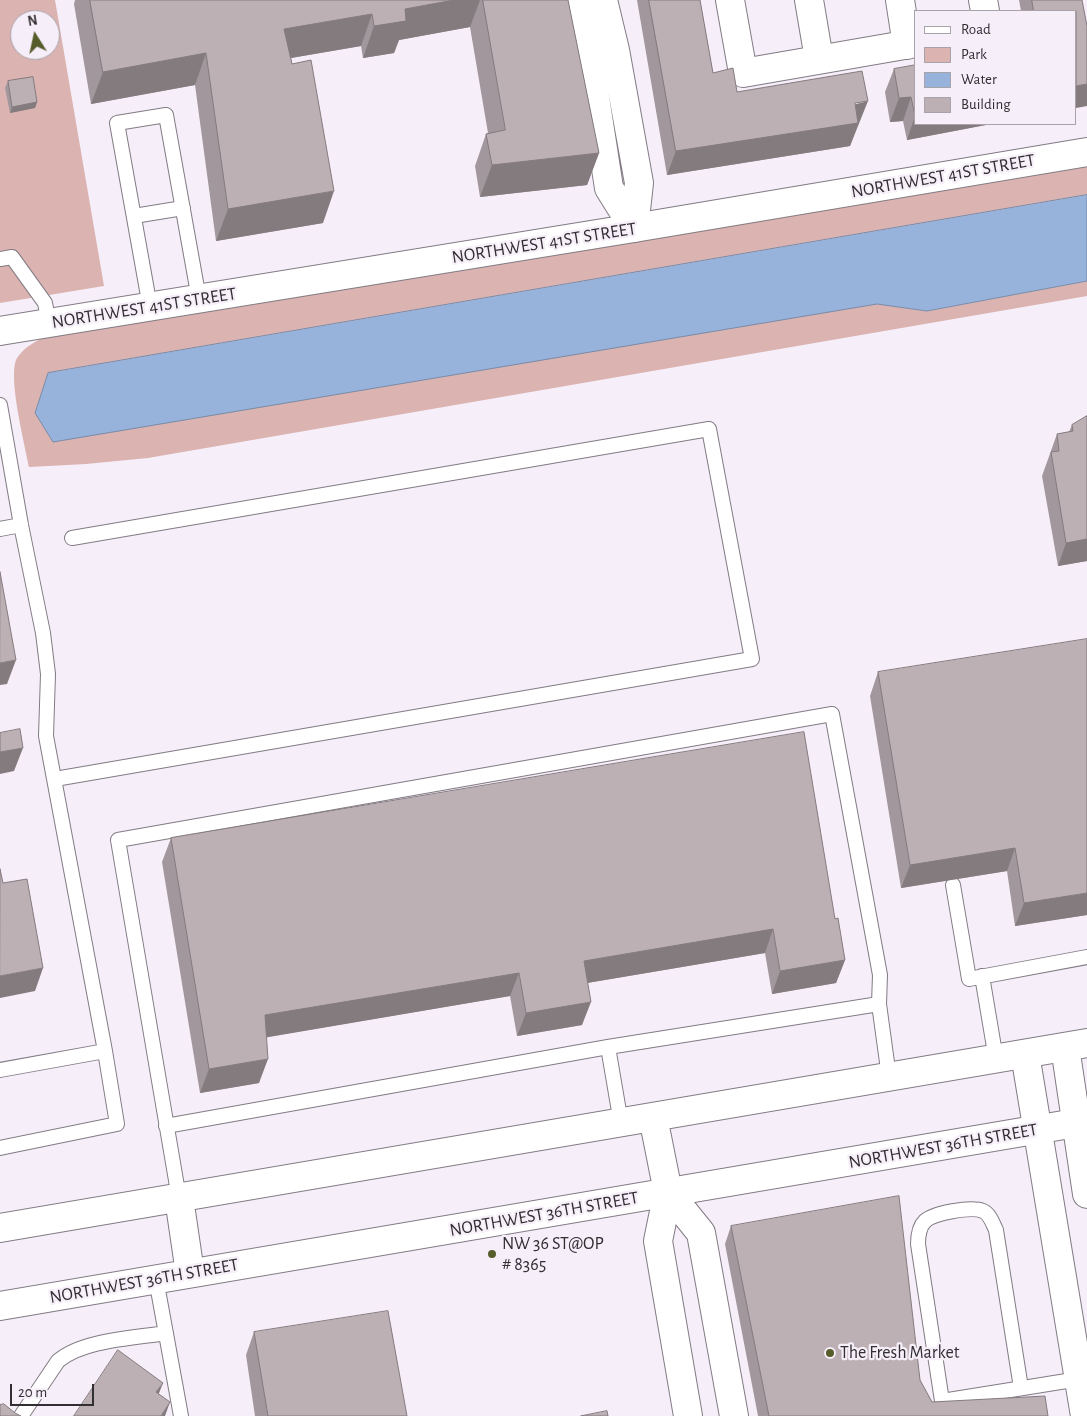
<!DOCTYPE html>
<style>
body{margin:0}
#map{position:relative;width:1087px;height:1416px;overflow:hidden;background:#f6eef8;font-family:"Alegreya Sans",sans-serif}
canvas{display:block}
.legend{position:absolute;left:914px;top:10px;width:162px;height:115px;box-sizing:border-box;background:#f6eef8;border:1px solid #a8a2a9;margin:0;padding:6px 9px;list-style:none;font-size:15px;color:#322f32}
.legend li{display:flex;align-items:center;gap:10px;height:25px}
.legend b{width:25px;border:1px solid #a8a2a9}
.north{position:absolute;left:10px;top:10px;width:50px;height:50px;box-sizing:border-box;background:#f6eef8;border:1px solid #a8a2a9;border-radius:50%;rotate:350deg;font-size:14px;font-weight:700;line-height:20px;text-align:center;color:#322f32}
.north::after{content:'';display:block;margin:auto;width:18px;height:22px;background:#565c2a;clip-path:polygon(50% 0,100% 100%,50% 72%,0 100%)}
.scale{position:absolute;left:10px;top:1384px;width:84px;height:22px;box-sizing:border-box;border:2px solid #322f32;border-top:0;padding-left:6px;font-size:15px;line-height:18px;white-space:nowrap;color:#322f32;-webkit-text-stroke:4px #f6eef8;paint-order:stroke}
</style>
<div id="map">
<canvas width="1087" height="1416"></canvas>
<ul class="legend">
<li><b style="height:6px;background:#fff"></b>Road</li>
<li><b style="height:14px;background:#dbb3b1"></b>Park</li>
<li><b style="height:14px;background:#97b3db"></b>Water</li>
<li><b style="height:14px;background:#bcb0b5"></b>Building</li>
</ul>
<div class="north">N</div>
<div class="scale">20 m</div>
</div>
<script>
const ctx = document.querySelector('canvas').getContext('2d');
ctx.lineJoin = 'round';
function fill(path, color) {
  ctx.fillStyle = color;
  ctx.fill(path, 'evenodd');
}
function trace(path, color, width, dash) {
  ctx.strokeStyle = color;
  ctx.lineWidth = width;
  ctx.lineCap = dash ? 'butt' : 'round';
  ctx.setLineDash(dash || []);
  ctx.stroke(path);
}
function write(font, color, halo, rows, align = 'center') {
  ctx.font = font + ' "Alegreya Sans",sans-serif';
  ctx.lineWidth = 4.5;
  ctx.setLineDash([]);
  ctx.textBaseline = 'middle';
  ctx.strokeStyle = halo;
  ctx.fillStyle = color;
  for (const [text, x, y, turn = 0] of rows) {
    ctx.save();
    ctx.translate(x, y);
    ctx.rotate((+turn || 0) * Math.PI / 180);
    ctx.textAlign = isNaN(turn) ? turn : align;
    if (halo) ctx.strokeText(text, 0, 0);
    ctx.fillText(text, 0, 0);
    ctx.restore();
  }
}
const green = new Path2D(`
 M0,0h55l49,286 -104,17zM20,20h30v30h-30z
 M1087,162v33l-1039,178 829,-69 50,7 160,-30v15l-939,162 -62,6 -57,3c-4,-22 -22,-92 -12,-109 9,-13 21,-18 35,-24z`);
const water = new Path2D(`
 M1087,195v86l-160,30 -50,-7 -824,138 -18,-29 13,-40z`);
const lane = new Path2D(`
 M134,216l49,-8
 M0,259l12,-2 33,46 4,21
 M150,307l-33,-184 49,-8 33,184
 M0,405l21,120 22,108 5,41 -2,62 59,315 -105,19
 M0,529l21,-4
 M55,779l697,-120 -43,-230 -637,109
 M953,885l16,94 118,-22
 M982,976l14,83
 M608,1047l13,76
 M166,1126l442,-79 271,-43
 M0,1148l117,-24 -12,-73
 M179,1198l-61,-358 714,-126 48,261 -1,29 10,73
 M156,1279l25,137
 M1021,1388l-25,-158c-3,-6 -6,-16 -13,-19 -12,-5 -49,2 -58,10 -6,6 -7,15 -7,23l24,157 137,-22
 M21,1416l37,-55c24,-21 76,-23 108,-28`);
const street = new Path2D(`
 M580,0l29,188 25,40
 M603,0l12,50 24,133 -5,45
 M730,0l13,73 173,-30
 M809,0l10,59
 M900,0l7,45
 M983,0l2,11
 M1065,1047l22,147
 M1025,1054l60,362
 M668,1192l33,41 33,183
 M668,1192l-10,49 30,175`);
const secondary = new Path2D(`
 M0,331l634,-103 453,-76`);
const primary = new Path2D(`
 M653,1117l15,75
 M179,1198l11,75
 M0,1228l1087,-185
 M0,1306l1087,-185`);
const wall = new Path2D(`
 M75,0h493l31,153 -12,32 -107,12 -5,-31 11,-32 2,-1 -18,-106 -71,13 -5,13 -31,5 -2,-12 -70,12 32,165 -107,18 -21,-156 -104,19 -17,-100z
 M637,0h63l13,73 24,19 122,32h-1l-8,22 -183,29z
 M1019,0h63l-6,11h-55z
 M916,65v59h75l-84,16 -4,-19 -13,1 -5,-30 9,-23z
 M8,81l29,21 -2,6 -25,5 -5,-25z
 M1087,416v145l-29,5 -16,-90 15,-42 12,-2 3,-7z
 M878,672l209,243 -72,11 -8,-55 -106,17 -31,-192z
 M171,838l664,81 10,41 -9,23 -64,11 -7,-41 -178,30 -5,42 -65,11 -7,-40 -244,41 -7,46 -59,10 -38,-231z
 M731,1226l189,154 12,22 116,14h-290l-33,-172z
 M254,1332l153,84h-152l-9,-61z`);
const shadedWall = new Path2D(`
 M454,0h26l-10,27 -71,13 -5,13 -31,5 11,-32 31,-17z
 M372,14l-11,32 -88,15 11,-32z
 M206,53l-11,32 -104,19 12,-32z
 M1087,84v22l-11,2v-22z
 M911,97l-8,24 -13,1 9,-24z
 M868,101l-18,45 -183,29 9,-24z
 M37,102l-2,6 -25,5 2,-6z
 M915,116l1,8h75l-84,16z
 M599,153l-12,32 -107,12 12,-32z
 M334,191l-11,32 -107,18 12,-32z
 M1087,539v22l-29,5 8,-23z
 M16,660l-9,24 -7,1v-22z
 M23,748l-9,23 -14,3v-22z
 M1015,848l-8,23 -106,17 9,-23z
 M1087,893v22l-72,11 9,-23z
 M773,929l-8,24 -190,32 9,-24z
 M845,960l-9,23 -64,11 8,-23z
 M43,968l-8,23 -35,7v-22z
 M519,973l-9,23 -253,43 8,-24z
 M591,1002l-9,23 -65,11 9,-23z
 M268,1059l-9,24 -59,10 9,-24z
 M163,1383l-9,23 2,-14z
 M170,1402l-5,14h-4z`);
const building = new Path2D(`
 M90,0h364l-49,9 1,12 -32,5 -2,-12 -88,15 8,35 19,-4 23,131 -106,18 -22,-156 -103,19z
 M483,0h85l31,153 -107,12 -6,-31 19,-4z
 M649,0h51l13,73 20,-5 4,24 125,-21 6,30 -13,2 3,20 -182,28z
 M1032,0h50l5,26v58l-11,2v-75h-42z
 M916,65v51h-1l-4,-19 -12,1 -5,-29z
 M33,77l4,25 -25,5 -4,-26z
 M1087,416v123l-21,4 -15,-91 8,-1 -2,-17 16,-3 -1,-6z
 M0,572l16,88 -16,3z
 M1087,639v254l-63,10 -9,-55 -105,17 -32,-193z
 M20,729l3,19 -23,4v-19z
 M804,732l31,187 3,-1 7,42 -65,11 -7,-42 -189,32 7,41 -65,11 -7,-40 -254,42 3,44 -59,10 -38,-231z
 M0,869l3,14 24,-4 16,89 -43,8z
 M899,1196l21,184 12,22 113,-6 3,20h-279l-38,-190z
 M388,1311l19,105h-139l-14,-84z
 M118,1350l45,33 -7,9 14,10 -9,14h-87z
 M4,1404l11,9 6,3h-21v-11z
 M607,1411l1,5h-27z`);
const markers = [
 [492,1254,5,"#565c2a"],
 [830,1353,5,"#565c2a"]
];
const streetNames = [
 ["NORTHWEST 41ST STREET",943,176,-10],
 ["NORTHWEST 41ST STREET",544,243,-9],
 ["NORTHWEST 41ST STREET",144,308,-9],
 ["NORTHWEST 36TH STREET",943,1146,-10],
 ["NORTHWEST 36TH STREET",544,1214,-10],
 ["NORTHWEST 36TH STREET",144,1281,-10]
];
const poiNames = [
 ["NW 36 ST@OP",502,1244],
 ["# 8365",502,1265],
 ["The Fresh Market",840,1353]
];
fill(green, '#dbb3b1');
fill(water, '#97b3db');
trace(water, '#798ba8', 1);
trace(lane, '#827b84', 16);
trace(street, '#827b84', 30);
trace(secondary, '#827b84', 30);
trace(primary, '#827b84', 30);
trace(lane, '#fff', 14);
trace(street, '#fff', 28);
trace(secondary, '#fff', 28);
trace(primary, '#fff', 28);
fill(wall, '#a2979c');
fill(shadedWall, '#847b7f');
fill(building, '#bcb0b5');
trace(building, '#847b7f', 1);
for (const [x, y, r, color] of markers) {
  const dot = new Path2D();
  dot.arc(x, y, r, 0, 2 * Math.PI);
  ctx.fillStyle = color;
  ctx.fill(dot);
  trace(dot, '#f6eef8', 2);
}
write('18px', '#322f32', '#f6eef8', streetNames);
write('18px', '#322f32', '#f6eef8', poiNames, 'left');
</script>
